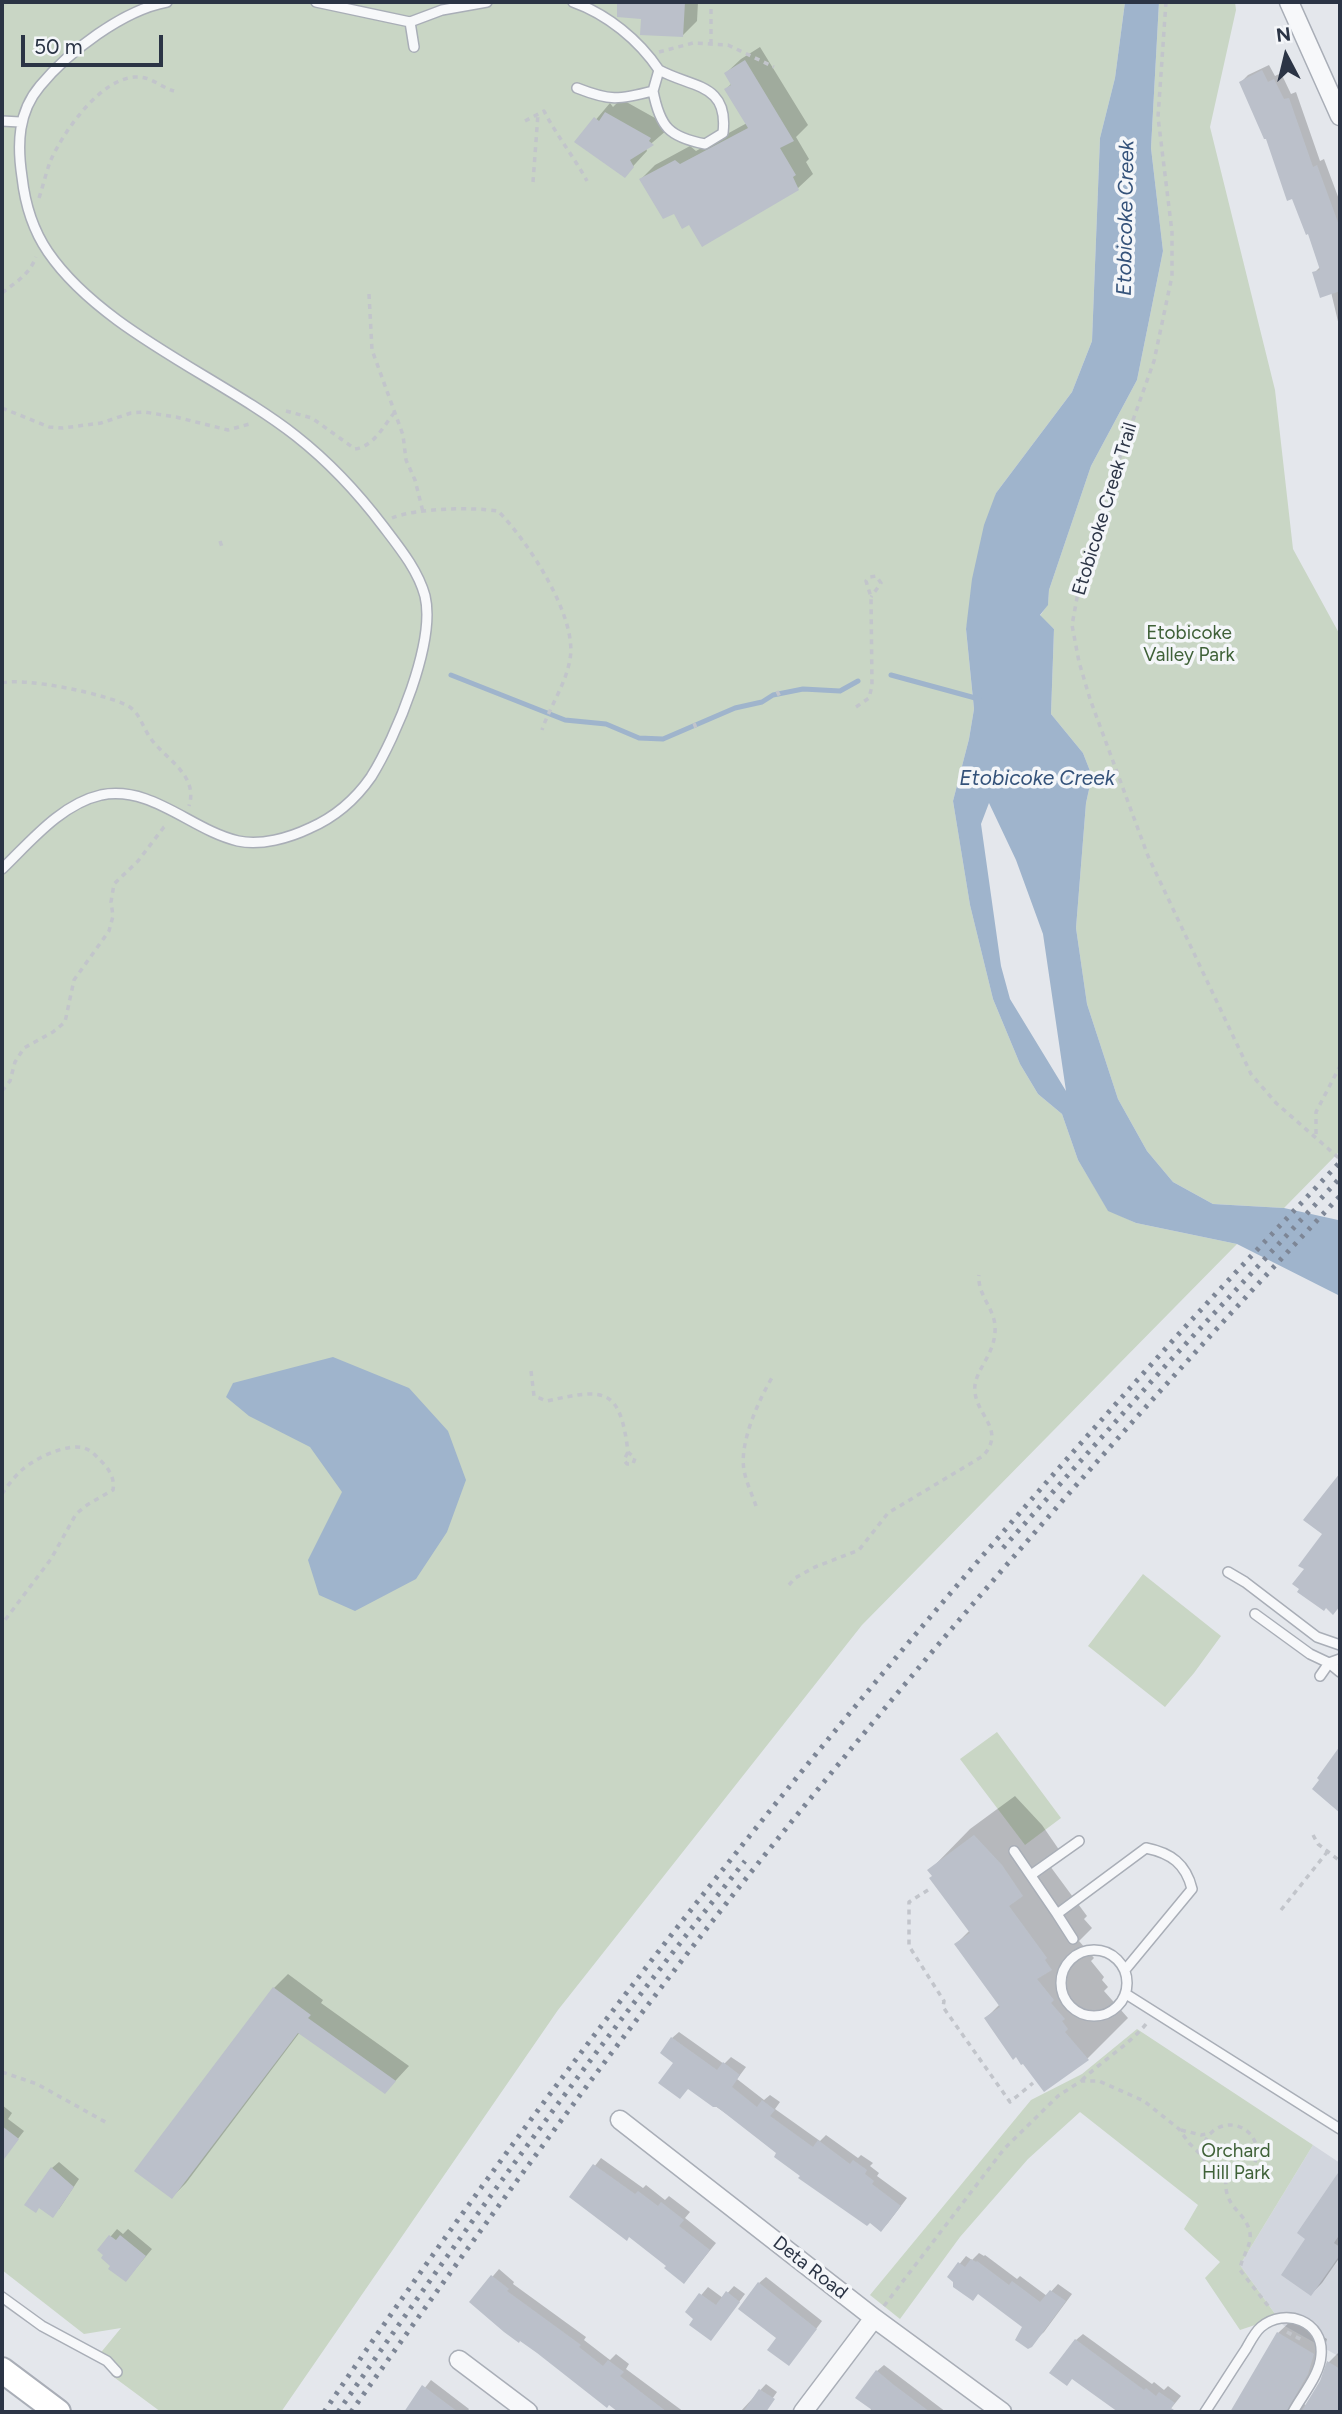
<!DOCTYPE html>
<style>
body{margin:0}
#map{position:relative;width:1342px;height:2414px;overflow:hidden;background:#e4e7ec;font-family:Figtree,sans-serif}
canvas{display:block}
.frame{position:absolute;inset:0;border:4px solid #2b3445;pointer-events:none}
.north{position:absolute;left:1251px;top:21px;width:70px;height:70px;-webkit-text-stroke:5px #f4f6f9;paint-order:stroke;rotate:353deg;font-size:19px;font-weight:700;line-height:28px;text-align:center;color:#2b3445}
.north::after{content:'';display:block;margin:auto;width:24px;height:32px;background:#2b3445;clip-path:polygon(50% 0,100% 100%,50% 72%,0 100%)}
.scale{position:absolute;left:21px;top:35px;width:142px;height:32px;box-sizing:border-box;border:4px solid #2b3445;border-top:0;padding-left:9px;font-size:21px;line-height:24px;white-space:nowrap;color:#2b3445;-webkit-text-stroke:5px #f4f6f9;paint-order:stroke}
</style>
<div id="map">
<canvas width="1342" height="2414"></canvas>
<div class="frame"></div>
<div class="north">N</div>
<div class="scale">50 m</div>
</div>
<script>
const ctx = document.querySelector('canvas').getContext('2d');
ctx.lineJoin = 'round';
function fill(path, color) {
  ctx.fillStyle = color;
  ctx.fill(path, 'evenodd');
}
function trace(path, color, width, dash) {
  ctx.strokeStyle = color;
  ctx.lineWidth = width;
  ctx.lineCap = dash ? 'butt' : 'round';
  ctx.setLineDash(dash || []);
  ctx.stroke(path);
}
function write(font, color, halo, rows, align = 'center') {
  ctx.font = font + ' Figtree,sans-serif';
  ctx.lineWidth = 7;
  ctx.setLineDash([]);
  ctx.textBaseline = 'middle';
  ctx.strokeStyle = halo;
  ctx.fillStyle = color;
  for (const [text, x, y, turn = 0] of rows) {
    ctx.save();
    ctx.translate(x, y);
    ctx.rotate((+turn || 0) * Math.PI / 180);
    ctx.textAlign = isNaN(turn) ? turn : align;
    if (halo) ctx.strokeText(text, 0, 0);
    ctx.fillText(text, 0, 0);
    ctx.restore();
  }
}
const built = new Path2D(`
 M1313,2145l27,18v194l-57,-32 -43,-60z`);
const green = new Path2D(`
 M2,2h1123l-10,76 -15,60 -8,203 -20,51 -76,101 -30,136 8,80 -5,30 -16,62 17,104 23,94 27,65 18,30 24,20 16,46 30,50 28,13 101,21 -375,381 -304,385 -277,402h-120l-50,-37 5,-2 -18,-17 23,-28 -37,6 -82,-64z
 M1159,2h76l1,8 -26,117 65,263 18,159 47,86v516l-56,57 -71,-4 -40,-22 -26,-31 -29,-52 -31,-95 -11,-76 10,-125 6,-27 -9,-23 -32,-39 3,-85 -14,-13 8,-12 1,-14 42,-124 46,-86 26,-129 -12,-103z
 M1143,1574l78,62 -27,37 -29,34 -77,-61z
 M997,1732l64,86 -36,27 -65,-86z
 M1137,2029l176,116 -73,120 43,60 -7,-7 -36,12 -35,-52 15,-16 -36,-33 14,-24 -118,-93 -52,47 -68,78 -60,82 -30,-24 161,-195 51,-26z`);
const water = new Path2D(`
 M1125,2h34l-8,146 12,103 -26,129 -46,86 -42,124 -1,15 -8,10 14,14 -3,85 32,39 9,23 -6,27 -10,125 11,76 31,95 29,52 26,31 40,22 71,4 54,12 2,2v74l-103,-52 -101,-21 -28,-12 -30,-51 -16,-46 -24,-20 -18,-30 -27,-65 -23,-94 -17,-104 16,-62 5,-30 -8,-80 6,-50 12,-54 12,-32 76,-101 20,-51 8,-203 15,-60zM989,803l27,57 27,74 23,157 -56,-92 -9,-33 -20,-142z
 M333,1357l76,31 39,43 18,49 -19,52 -31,47 -61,32 -36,-16 -11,-35 34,-68 -32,-45 -61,-31 -23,-19 7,-14z`);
const shadow = new Path2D(`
 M619,2h79l-1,19 -14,14 -40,-17 -25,-3z
 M760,47l48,78 -12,12 13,22 -3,3 7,12 -15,14 -108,35 -16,-11 -33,-33 14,-14 35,-19 6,5 51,-28 -21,-34 6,-6 -6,-10 15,-14z
 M1269,65l6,11 6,-3 10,21 5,-2 24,69 4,-2 16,43v128l-9,-38 -17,-19 7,-7 -12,-34 -68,-150 7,-7z
 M621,99l43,24 3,7 -21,18 1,3 -22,24 -48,-33 33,-39 3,4z
 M1340,1476v129l-7,7 -27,-44 19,-34 12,-55z
 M1015,1796l27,29 20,29 -12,12 37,50 -3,3 8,9 -13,13 15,17 -3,3 13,16 -2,3 6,7 -4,4 24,27 -40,40 -43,32 -59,-72 14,-14 -44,-60 14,-14 -40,-60 40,-41z
 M288,1974l35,26 -2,3 88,63 -24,26 -85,-60 -114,151 -14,14 102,-209z
 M679,2032l45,32 7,-7 15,10 -9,12 27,21 6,-5 10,7 -5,7 45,32 6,-6 32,23 3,-3 12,8 -3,3 9,7 -2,3 30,22 -19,25 -7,7 -78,-54 -37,-35 -77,-53 -14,-26 -3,-24z
 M2,2105l10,8 -4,6 16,12 -18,23 -4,-3z
 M601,2158l42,30 3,-3 19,15 4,-4 21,16 -5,6 31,25 -25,31 -23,-8 -38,-31 -59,-38z
 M59,2162l20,17 -20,30 -7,-41z
 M1340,2176v81l-18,26 -11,11 -3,-55 27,-58z
 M117,2229l6,5 5,-5 24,20 -20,24 -19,-8 -13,-16z
 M979,2253l5,3 1,-1 32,24 3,-3 27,20 11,-12 14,10 -28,38 -16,15 -4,-20 -45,-35 -30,-15 17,-21 6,4z
 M499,2269l15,13 -1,2 73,53 -2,3 26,20 6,-6 13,10 -3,5 58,43h-64l-149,-110z
 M766,2277l56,44 -27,36 -16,-20 -20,-54z
 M734,2286l11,8 -28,38 -30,-20 21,-25 15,11z
 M1293,2319l34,20 -5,19 -21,42 4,5 3,-1 14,-23 7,-19 11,-11v61h-108l46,-79z
 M1083,2334l69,50 2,-2 10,8 4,-4 13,10 -13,16h-46l-49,-35 3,-37z
 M884,2365l62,47h-50l-3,-2 -1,2h-23l3,-4 5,-37z
 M431,2380l38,29 -2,3h-61z
 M766,2384l11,8 -14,20h-23z`);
const stream = new Path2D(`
 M451,675l114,45 41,4 33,14 24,1 72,-31 27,-6 11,-7 30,-6 37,2 18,-10
 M891,675l88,24`);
const building = new Path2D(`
 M617,2h68l-2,35 -43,-2 1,-16 -24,-2z
 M745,60l49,81 -14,7 16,27 -3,2 6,13 -97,57 -13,-22 -7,4 -8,-15 -11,5 -24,-40 36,-19 5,4 68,-36 -24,-39 7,-4 -7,-12z
 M1262,70l6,12 6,-3 10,20 5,-1 24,69 4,-2 23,63v63l-20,7 -8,-26 8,-2 -12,-36 -2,1 -14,-36 -5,2 -21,-62h-2l-25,-57z
 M605,112l46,26 -2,3 5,4 -24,15 4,7 -9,11 -51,-36 20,-25 5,4z
 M1340,1473v133l-7,9 -7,-7 -2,3 -27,-19 2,-3 -7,-5 12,-15 -6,-3 24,-32 -19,-14z
 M1340,1746v67l-28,-24 7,-9 -2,-2z
 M974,1835l28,30 21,31 -14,10 38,52 -2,2 7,10 -15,9 17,21 -3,3 14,16 -3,2 6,8 -3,3 24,28 -45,32 -21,-28 -2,1 -5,-8 -3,3 -29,-42 16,-11 -46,-63 16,-11 -41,-55 3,-2 -5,-6z
 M273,1987l38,28 -3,3 88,63 -11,13 -87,-61 -126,166 -38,-28z
 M671,2037l46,33 6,-8 17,13 -8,12 25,20 5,-7 13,10 -5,6 43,31 5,-7 32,24 3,-4 14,10 -2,4 9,7 -2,3 29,22 -20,26 -11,-9 -3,3 -69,-48 2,-2 -26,-19 2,-4 -59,-46h-4l-25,-18 -8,10 -22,-16 15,-20 -13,-10z
 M2,2126l17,13 -17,23z
 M593,2164l42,30 3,-3 20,15 3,-4 23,18 -5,6 31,24 -26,34 -20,-16 2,-2 -37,-29 -2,4 -58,-44z
 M51,2167l23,20 -21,31 -14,-10 -3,5 -12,-8z
 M1340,2170v64l-6,9 6,4v8l-29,41 -30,-21 24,-36 -8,-6z
 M109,2235l7,5 4,-5 26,21 -20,26 -18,-13 2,-3 -9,-8 2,-3 -6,-5z
 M971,2259l5,3 1,-1 32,24 3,-4 28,21 10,-12 16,11 -34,46 -4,2 -13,-9 7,-13 -44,-33 -5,7 -20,-14v-5l-6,-5 11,-15 7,5z
 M491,2275l18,14 -2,2 74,54 -2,2 24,19 5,-6 16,12 -4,4 47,36h-49l-9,-7 -2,3 -70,-55 -17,-12 -1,2 -15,-11 -35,-30z
 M758,2282l59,47 -28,37 -22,-16 9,-12 -38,-29z
 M726,2291l14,11 -29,39 -22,-16 4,-6 -8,-7 14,-19 17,12z
 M1277,2332l37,22 -6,20 -22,38h-56z
 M1075,2339l69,51 2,-2 10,8 3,-4 16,11 -4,5 6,4h-59l-46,-33 -5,7 -18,-13z
 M1327,2361l13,8v43h-39l19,-31z
 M876,2370l18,15 36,27h-55l-20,-14z
 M422,2385l36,27h-54z
 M759,2389l16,10 -9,13h-23z`);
const path = new Path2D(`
 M1166,2l-8,115 14,115v44l-18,85 -59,166 -13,44 -10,54 7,37 11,37 58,157 103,218 25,29 64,56
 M711,44v-42
 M659,52l34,-9 35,2 46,22
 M525,121l19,-10c13,25 30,46 43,70
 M533,182l5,-68
 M39,198c4,-12 7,-25 11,-36 13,-30 50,-83 85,-85 16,-1 25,10 39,14
 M2,293c14,-11 27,-18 34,-36
 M369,294l3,56 31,85 3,25 9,20 8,32
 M2,408l47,19 14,1 38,-5 30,-10 13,-1 32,5 52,13 25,-7
 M286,411l26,7 43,31c19,-3 28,-22 39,-36
 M392,518c25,-10 79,-11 106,-7 29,29 80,106 72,148 -4,25 -20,47 -28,71
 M220,541l3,9
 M2,683c22,-6 105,11 126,23 11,6 14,19 21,30 15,23 50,38 40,70
 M777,691l3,6
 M856,707l13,-9 3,-12 -1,-89 -5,-16 4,-4 6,-1 5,7 -10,14
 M694,723l3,8
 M2,1091l8,-10 5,-19 9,-14 29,-16 12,-10 9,-42 35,-49 4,-15 -2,-14 3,-18 24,-23 26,-34 4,-2
 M1316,1134v-22l24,-46
 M531,1371l3,25 13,5c58,-13 73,-14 81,51l7,6 -2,6h-6l-3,-4 4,-8
 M2,1494c6,-9 13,-18 21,-25 13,-11 44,-26 61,-21 7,2 12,8 17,13 8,8 14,17 12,29l-26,15 -11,9 -25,45 -49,65
 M756,1506c-4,-12 -10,-24 -12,-36 -5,-27 15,-71 29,-94
 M789,1585l6,-7 20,-11 44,-17 29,-37 95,-57c23,-26 -6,-40 -8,-64 -3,-21 22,-37 20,-66 -1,-18 -18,-32 -16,-51
 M1313,1835l5,9 22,17
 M928,1890l-19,12v44l35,55 -1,6 67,95 23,-19
 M1281,1910l47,-59
 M2,2072l35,12 72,40
 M1082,2080c21,-20 47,-35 65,-57
 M1203 2152a27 27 0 1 1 54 0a27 27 0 1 1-54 0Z
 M1181,2130l20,5 10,-2
 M1226,2179c-3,29 20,32 24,54 2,13 -9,24 -10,37l29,37
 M884,2306l120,-157 54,-53 23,-15h18l45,20 35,28 10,14 15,15
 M1287,2332l15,8`);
const lane = new Path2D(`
 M316,2l94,20
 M573,2c34,12 66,38 86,68
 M414,47l-4,-25 32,-12 45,-8
 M577,88c33,13 41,12 76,3 7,36 16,46 52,53l18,-11c6,-50 -31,-45 -64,-63l-6,21
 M2,121l18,1
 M2,869c28,-27 59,-65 99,-74 51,-10 90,35 137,46 23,5 51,-3 72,-13 25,-11 45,-28 61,-51 25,-40 65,-135 54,-181 -7,-26 -26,-49 -42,-70 -25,-33 -54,-64 -87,-90 -75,-59 -194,-105 -248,-184 -15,-22 -23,-48 -26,-75 -5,-33 -4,-65 18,-91 28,-34 83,-76 127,-84
 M1228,1572l17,10 72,55 23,8
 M1255,1614l55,40 19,9 11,-4
 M1320,1676l9,-13 11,9
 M1014,1851l43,63
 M1031,1875l48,-34
 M1073,1939l-16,-25 89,-66c25,5 40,16 46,41l-67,81
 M1061 1983a33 33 0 1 1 66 0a33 33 0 1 1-66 0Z
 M1126,1994l214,135
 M2,2297l40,29 65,35 10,11
 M1205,2412c14,-21 27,-42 41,-63 4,-7 9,-17 15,-22 24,-20 63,-6 60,28 -1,20 -19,40 -28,57`);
const street = new Path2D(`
 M1289,2l51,114
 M620,2120l254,198 128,94
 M459,2360l69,52
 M803,2412l71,-94`);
const secondary = new Path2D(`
 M2,2370l56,42`);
const rail = new Path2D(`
 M1003,1548l164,-184 173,-186
 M324,2412c250,-370 534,-723 834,-1055 59,-66 121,-130 182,-195
 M338,2412c130,-188 264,-373 407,-551
 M351,2412c126,-178 254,-355 389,-526 190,-239 391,-468 600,-690`);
const streetNames = [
 ["Etobicoke Creek Trail",1105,509,-73],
 ["Deta Road",810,2268,38]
];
const parkNames = [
 ["Etobicoke",1189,633],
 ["Valley Park",1189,655],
 ["Orchard",1236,2151],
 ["Hill Park",1236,2173]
];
const waterNames = [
 ["Etobicoke Creek",1126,218,-89],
 ["Etobicoke Creek",1037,779]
];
fill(built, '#d2d6de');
fill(green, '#c9d6c5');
fill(water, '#9fb4cc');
fill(shadow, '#0003');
trace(stream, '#9fb4cc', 5);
fill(building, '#bbc0ca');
trace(lane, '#a9aeb7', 12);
trace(street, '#a9aeb7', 21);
trace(secondary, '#a9aeb7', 28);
trace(path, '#c2c5cb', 3.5, [5, 5]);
trace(lane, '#f7f8fa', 9);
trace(street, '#f7f8fa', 18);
trace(secondary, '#fff', 24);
trace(rail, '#7d8696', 5, [3.5, 7]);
write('19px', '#2b3445', '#f4f6f9', streetNames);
write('19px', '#3f6138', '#f4f6f9', parkNames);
write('italic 21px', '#34527a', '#f4f6f9', waterNames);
</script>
